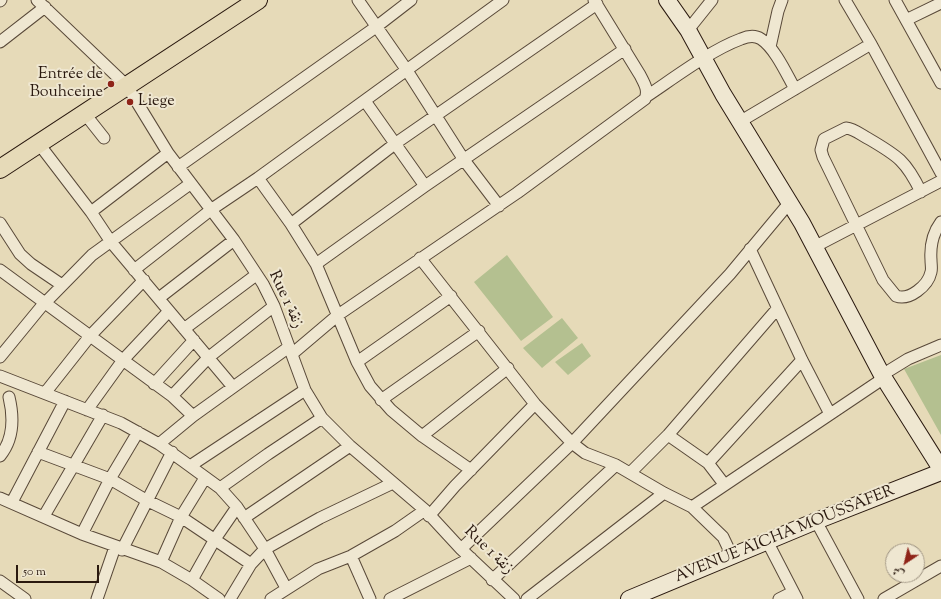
<!DOCTYPE html>
<meta charset="utf-8">
<style>
body{margin:0}
#map{position:relative;width:941px;height:599px;overflow:hidden;background:#e6dab8;font-family:"Sorts Mill Goudy",Amiri,serif}
canvas{display:block}
.north{position:absolute;left:885px;top:543px;width:40px;height:40px;box-sizing:border-box;background:#efe7d1;border:1px solid #a09583;border-radius:50%;rotate:215deg;font-size:11px;font-weight:700;line-height:16px;text-align:center;color:#2a190f}
.north::after{content:'';display:block;margin:auto;width:14px;height:18px;background:#8f2418;clip-path:polygon(50% 0,100% 100%,50% 72%,0 100%)}
.scale{position:absolute;left:16px;top:565px;width:83px;height:18px;box-sizing:border-box;border:2px solid #2a190f;border-top:0;padding-left:5px;font-size:12px;line-height:14px;white-space:nowrap;color:#2a190f;-webkit-text-stroke:3px #efe7d1;paint-order:stroke}
</style>
<div id="map">
<canvas width="941" height="599"></canvas>
<div class="north">ش</div>
<div class="scale">50 m</div>
</div>
<script>
const ctx = document.querySelector('canvas').getContext('2d');
ctx.lineJoin = 'round';
function fill(path, color) {
  ctx.fillStyle = color;
  ctx.fill(path, 'evenodd');
}
function trace(path, color, width, dash) {
  ctx.strokeStyle = color;
  ctx.lineWidth = width;
  ctx.lineCap = dash ? 'butt' : 'round';
  ctx.setLineDash(dash || []);
  ctx.stroke(path);
}
function write(font, color, halo, rows, align = 'center') {
  ctx.font = font + ' "Sorts Mill Goudy",Amiri,serif';
  ctx.lineWidth = 4;
  ctx.setLineDash([]);
  ctx.textBaseline = 'middle';
  ctx.strokeStyle = halo;
  ctx.fillStyle = color;
  for (const [text, x, y, turn = 0] of rows) {
    ctx.save();
    ctx.translate(x, y);
    ctx.rotate((+turn || 0) * Math.PI / 180);
    ctx.textAlign = isNaN(turn) ? turn : align;
    if (halo) ctx.strokeText(text, 0, 0);
    ctx.fillText(text, 0, 0);
    ctx.restore();
  }
}
const green = new Path2D(`
 M507,255l46,62 -32,24 -47,-59z
 M562,318l16,20 -36,30 -19,-20z
 M582,343l9,13 -23,19 -13,-13z
 M941,355v80l-37,-66z`);
const street = new Path2D(`
 M37,0l90,86 41,67 66,87 29,44 11,22 31,84 17,28 28,28 75,64 36,39 53,50
 M358,0l48,69 58,91 35,46
 M845,0l26,44 70,129
 M895,0l46,83
 M0,1l1,-1
 M906,20l35,-17
 M688,30l24,-30
 M0,42l45,-35
 M770,47l8,-36 4,-11
 M647,96c27,-18 64,-46 94,-57 7,-3 14,-4 20,0 14,9 26,36 34,50
 M365,101l60,85
 M85,114l19,24
 M741,121l130,-77
 M39,144l52,68 20,30 122,145
 M178,167l198,-140 35,-27
 M258,178l33,46 25,40 41,98 13,24 21,24 31,26 49,34
 M921,192c-15,-31 -23,-36 -52,-53 -8,-4 -14,-10 -23,-11l-22,11 -3,11 2,7 60,123 13,16c13,5 32,-10 35,-24 1,-3 0,-8 0,-12 -1,-14 1,-26 10,-38
 M91,212l77,-59
 M0,223l20,31 11,10 31,21
 M291,224l105,-81 201,-139
 M814,247l127,-66
 M750,249l52,111 28,54
 M420,258l115,146 37,39 13,10 31,12 48,28 28,14 31,30 9,19
 M316,264l109,-78 200,-137
 M0,270l172,126 21,20
 M134,270l78,-61 46,-31 245,-178
 M159,298l75,-58
 M184,329l72,-54
 M292,354l46,-39 179,-122 128,-94c4,-9 -1,-16 -5,-24l-46,-75
 M0,357l41,-50 51,-52 98,-71
 M357,362l94,-66
 M882,375l26,-16 33,-14
 M0,376l121,47 38,21 24,17 37,27 17,19 28,42 21,39
 M154,384l40,-44
 M45,393l45,-57 54,-56
 M172,396l37,-39 65,-51
 M381,400l98,-69
 M87,410l36,-50 46,-49
 M668,435l40,28 16,21
 M422,436l86,-68
 M159,444l34,-28 96,-69
 M38,452l72,27 36,21 35,17 70,47
 M0,456c14,-17 14,-38 9,-59
 M708,463l94,-103
 M190,466l115,-76
 M631,472l37,-37 109,-126
 M220,488l48,-34 54,-36
 M0,498l82,36 79,28 31,18 27,19
 M12,502l53,-101
 M692,507l192,-129
 M44,516l59,-101
 M429,516l26,-30 80,-82
 M244,518l106,-72
 M816,521l42,78
 M82,534l28,-55 28,-47
 M767,541l30,58
 M461,549l111,-106 158,-169 60,-72
 M122,550l50,-98
 M351,556l19,43
 M161,562l20,-45 24,-39
 M192,580l23,-41 22,-32
 M492,580l124,-115
 M0,581l25,18
 M97,599l18,-52
 M230,599l21,-35 14,-15 55,-31 73,-35
 M271,599l47,-30 33,-13 44,-25 30,-21
 M390,599l81,-41
 M527,599l137,-106
 M779,599l14,-7
 M884,599l57,-33`);
const secondary = new Path2D(`
 M667,0l21,30 35,64 79,129 80,152 59,94
 M629,599l187,-78 125,-49`);
const primary = new Path2D(`
 M0,169l258,-169`);
const markers = [
 [111,84,4,"#8f2418"],
 [130,102,4,"#8f2418"]
];
const poiNames = [
 ["Entrée de",103,75],
 ["Bouhceine",103,93],
 ["Liege",138,102,"left"]
];
const streetNames = [
 ["Rue 1 زنقة",285,300,65],
 ["AVENUE AICHA MOUSSAFER",785,535,-22],
 ["Rue 1 زنقة",488,551,44]
];
fill(green, '#b4c090');
trace(street, '#594939', 13);
trace(secondary, '#2a190f', 18);
trace(primary, '#2a190f', 20);
trace(street, '#efe7d1', 11);
trace(secondary, '#efe7d1', 16);
trace(primary, '#e6dab8', 18);
for (const [x, y, r, color] of markers) {
  const dot = new Path2D();
  dot.arc(x, y, r, 0, 2 * Math.PI);
  ctx.fillStyle = color;
  ctx.fill(dot);
  trace(dot, '#efe7d1', 1.5);
}
write('16px', '#2a190f', '#efe7d1', poiNames, 'right');
write('16px', '#2a190f', '#efe7d1', streetNames);
</script>
